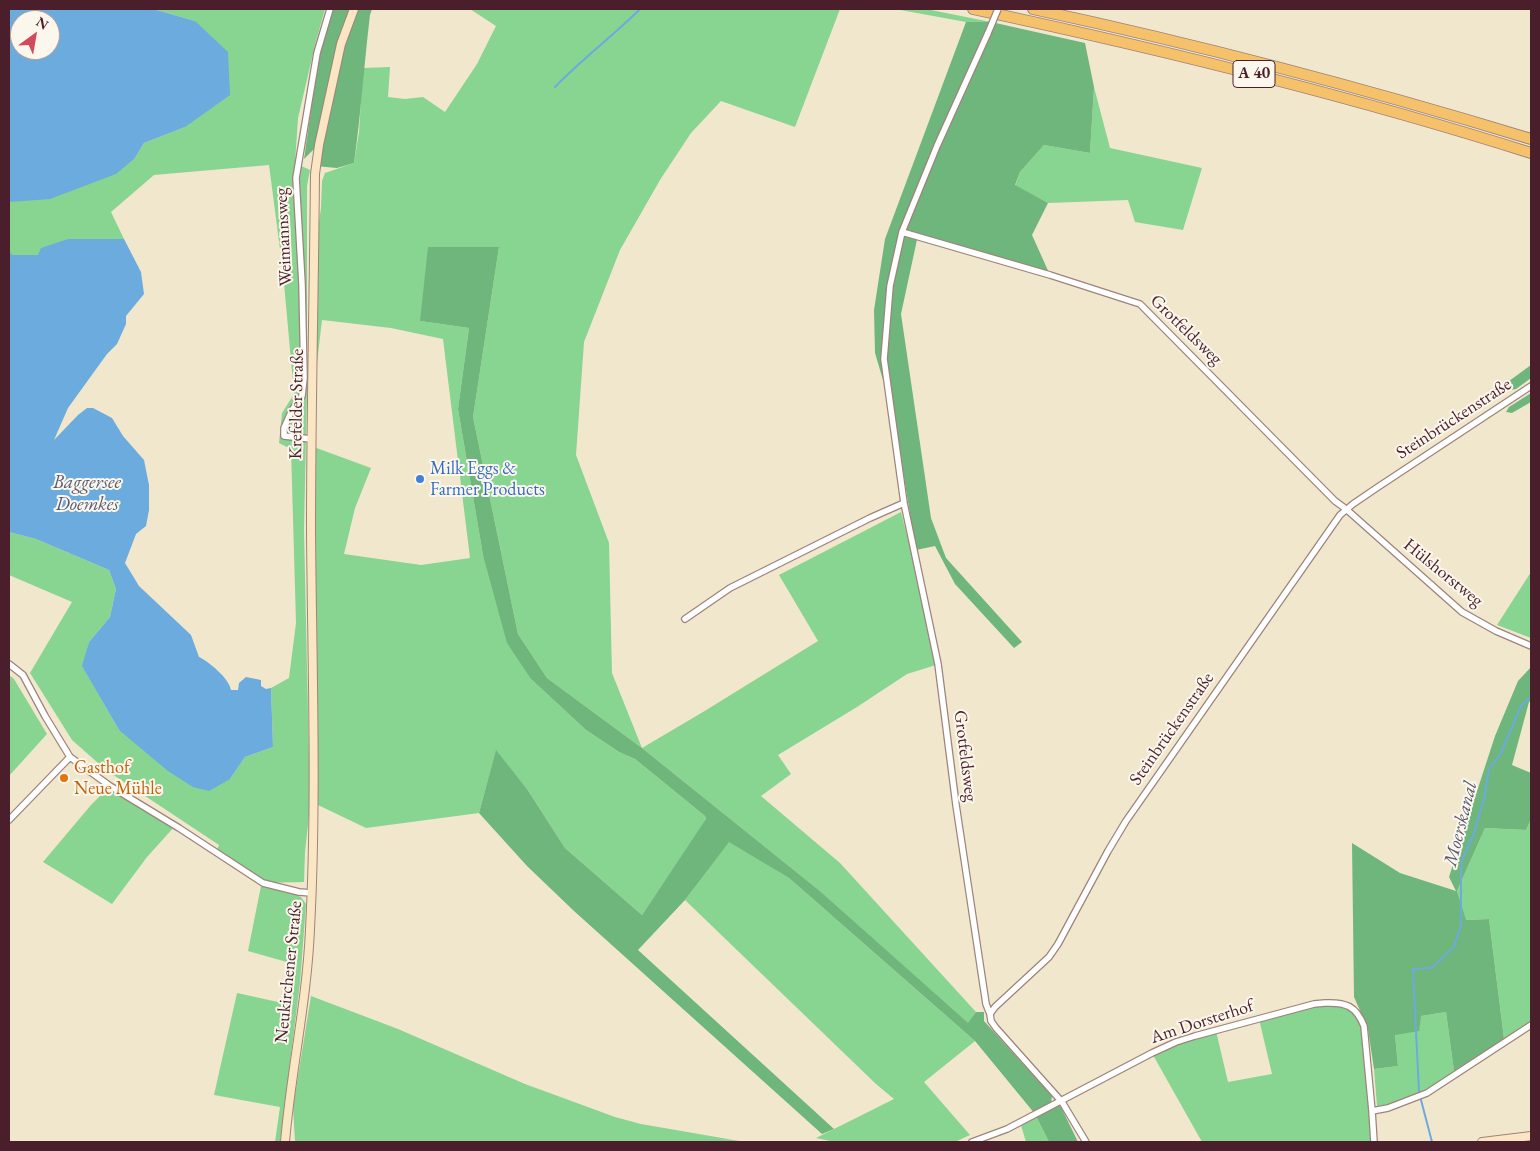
<!DOCTYPE html>
<meta charset="utf-8">
<style>
body{margin:0}
#map{position:relative;width:1540px;height:1151px;overflow:hidden;background:#f1e7cd;font-family:"EB Garamond",serif}
canvas{display:block}
.frame{position:absolute;inset:0;border:10px solid #4a1f2b;pointer-events:none}
.north{position:absolute;left:10px;top:10px;width:50px;height:50px;box-sizing:border-box;background:#fbf7ec;border:1px solid #b4a19f;border-radius:50%;rotate:32deg;font-size:14px;font-weight:700;line-height:20px;text-align:center;color:#4a1f2b}
.north::after{content:'';display:block;margin:auto;width:18px;height:22px;background:#d1495b;clip-path:polygon(50% 0,100% 100%,50% 72%,0 100%)}
</style>
<div id="map">
<canvas width="1540" height="1151"></canvas>
<div class="frame"></div>
<div class="north">N</div>
</div>
<script>
const ctx = document.querySelector('canvas').getContext('2d');
ctx.lineJoin = 'round';
function fill(path, color) {
  ctx.fillStyle = color;
  ctx.fill(path, 'evenodd');
}
function trace(path, color, width, dash) {
  ctx.strokeStyle = color;
  ctx.lineWidth = width;
  ctx.lineCap = dash ? 'butt' : 'round';
  ctx.setLineDash(dash || []);
  ctx.stroke(path);
}
function write(font, color, halo, rows, align = 'center') {
  ctx.font = font + ' "EB Garamond",serif';
  ctx.lineWidth = 4;
  ctx.setLineDash([]);
  ctx.textBaseline = 'middle';
  ctx.strokeStyle = halo;
  ctx.fillStyle = color;
  for (const [text, x, y, turn = 0] of rows) {
    ctx.save();
    ctx.translate(x, y);
    ctx.rotate((+turn || 0) * Math.PI / 180);
    ctx.textAlign = isNaN(turn) ? turn : align;
    if (halo) ctx.strokeText(text, 0, 0);
    ctx.fillText(text, 0, 0);
    ctx.restore();
  }
}
const green = new Path2D(`
 M153,9h172l-10,36 -17,73 -3,45 15,7 -3,16v203l-3,141 6,276 -5,46 -1,30 -41,1 -47,-31 3,-7 -113,-75 -34,-30 -42,-67 42,-71 -63,-27v-43l27,7 73,31 7,19 -6,28 -21,25 -6,25 36,63 111,49 15,-22 28,-10 -2,-59 18,-10 7,-55 -5,-174 -12,-6 3,-30 12,-19 -11,-122 -14,-107 -115,10 -43,37 13,27h-56l-29,16h-28l-2,-4v-49l126,-44 9,-15 41,-16 10,-106z
 M470,9h370l-45,118 -74,-26 -30,32 -31,47 -40,70 -36,92 -8,113 33,88 3,130 30,75 61,-36 115,-71 -39,-66 122,-63 20,80 15,73 -29,9 -50,33 -79,48 13,19 -30,22 79,67 136,149 -8,12 -148,-133 -178,-143 -95,-70 -29,-44 -45,-217 26,-170 -79,74 49,7 -11,81 25,146 48,124 55,51 33,22 16,7 70,57 1,4 -64,95 -77,-67 -38,-59 -31,-38 -17,62 -113,15 -48,-23 -7,-359 60,22 -16,40 -11,46 77,11 49,-7 -27,-219 -52,-11 -69,-8 -11,94 3,-156 7,-50 1,-27 3,-8 29,-10 5,-31 4,-64 27,-1 -2,30 17,2 18,-2 22,15 32,-48 19,-38z
 M895,9h31l65,13h-25z
 M1094,87l16,61 92,20 -19,62 -48,-8 -7,-22 -80,3 -33,-17 5,-14 24,-27 46,8z
 M1531,572v66l-34,-13z
 M9,675l5,4 33,55 -38,42z
 M110,786l65,40 -28,31 -35,47 -69,-42 48,-57z
 M1531,819v203l-27,17 -15,-120 -24,1 -8,-29 28,-63 41,2z
 M729,841l60,37 186,163 -51,41 46,53 -15,7h-120l-19,-4 78,-39 -18,-15 -191,-184z
 M261,886l35,9 5,2 5,7 -6,79 -20,159h-5l5,-35 -66,-12 23,-102 50,11 7,-40 -46,-13z
 M311,996l87,33 127,55 90,33 26,7 104,18h-450l-2,-35z
 M1337,1002l18,9 7,16 9,115h-169l-49,-87 23,-13 40,-11 12,51 44,-8 -13,-55 55,-15z
 M1446,1012l8,59c-23,16 -48,33 -77,35l-3,-37 24,-3 -3,-31 26,-19z
 M1035,1114l14,28h-23l-6,-20z`);
const forest = new Path2D(`
 M333,9h39l-2,6c-6,49 -9,99 -16,148l-17,5 -22,-2 3,-21 -14,14 16,-110z
 M966,22h25l94,21 9,44 -4,66 -46,-8 -24,27 -5,13 33,18 -16,32 18,40 -132,-40 -17,79 30,204 15,40 76,84 -8,6 -59,-64 -20,-38 -19,4 -25,-152 -8,-18 -8,-27 -1,-43 11,-71z
 M428,247h71l-26,170 45,217 29,44 95,70 178,143 148,132 8,-11h8v9l68,75 -1,8 -16,10 -60,-73 -186,-163 -60,-36 -44,58 -47,50 196,179 -12,5 -248,-223 -47,-45 -48,-53 17,-63 31,39 38,59 77,67 64,-96 -1,-3 -70,-57 -16,-7 -33,-22 -55,-51 -24,-36 -24,-88 -25,-146 11,-81 -49,-7z
 M1531,365v13l-15,11 -6,1 -4,-2 -1,-4z
 M1531,393v9l-19,11 -6,-1 3,-5z
 M1531,667v33l-2,2 -17,63 19,8v46l-5,11 -41,-2 -28,63 9,29 23,-1 15,120 -50,32 -8,-59 -25,4 -2,15 -24,4 3,31 -24,3 -6,-40 -14,-32 -2,-154 48,30 56,18 -7,-14 46,-141 23,-55z
 M1060,1105l18,37h-29l-13,-26z`);
const water = new Path2D(`
 M9,9h144l42,12 33,31 2,43 -45,32 -41,16 -9,15 -19,16 -66,25 -41,3zM20,20h30v30h-30z
 M68,239h56l17,33 3,22 -18,22v8l-9,20 -10,10 -39,54 -14,32 24,-25 9,-7h6l19,10 11,18 21,24 5,25v25l-3,16 -10,8 -11,29 14,23 52,49 8,22c10,5 30,21 32,33h7l1,-7 7,-6 15,3v6l5,3 5,-1 2,59 -28,10 -15,22 -21,12 -16,-4 -25,-16 -49,-41 -37,-64 7,-24 21,-25 6,-28 -7,-19 -73,-31 -27,-7v-281l3,4h26l3,-7z`);
const stream = new Path2D(`
 M555,87c27,-28 58,-51 85,-78
 M1419,1092l-6,-123 19,-1 22,-21 7,-22v-55l1,-9 12,-28 10,-34 5,-30 11,-14 21,-49 10,-9
 M1421,1100l11,42`);
const minor = new Path2D(`
 M988,33l-51,113 -35,86 -12,54 -6,73 20,144 34,161 18,141 30,199 4,10
 M902,232l148,43 90,29 195,197 11,8 116,103 34,19 35,15
 M311,439l-27,-3v-8l8,-18 10,-14 2,-18 -2,-94 -6,-106 21,-125 13,-44
 M685,619l45,-31 140,-70 34,-15
 M9,664l14,11 22,41 25,41 40,29 69,42 84,55 36,9 13,1
 M9,820l61,-63
 M972,1142l35,-13 145,-76 24,-11 19,-6 119,-32 11,-1c21,-1 31,3 39,23l8,85
 M1086,1142l-24,-40 -66,-74 -5,-7 -1,-7 5,-7 54,-50 9,-13 50,-93 18,-30 214,-306 13,-11 25,-17 153,-101
 M1374,1142l-2,-31 16,-3 39,-15 104,-68`);
const secondary = new Path2D(`
 M285,1142c6,-71 22,-141 25,-213 7,-132 2,-266 1,-399 0,-119 3,-237 4,-356l4,-29 22,-101 13,-35
 M1482,1142l49,-6`);
const motorway = new Path2D(`
 M973,9c188,40 375,86 558,144
 M1033,9c168,36 334,80 498,130`);
const minorBridge = new Path2D(`
 M988,33l10,-24`);
const markers = [
 [420,479,5,"#3f7fe0"],
 [64,778,5,"#e8710a"]
];
const shields = [
 [1254,74,42]
];
const shieldNames = [
 ["A 40",1254,74]
];
const streetNames = [
 ["Weimannsweg",284,237,-93],
 ["Grotfeldsweg",1186,330,44],
 ["Krefelder Straße",297,404,-89],
 ["Steinbrückenstraße",1454,419,-33],
 ["Hülshorstweg",1443,573,39],
 ["Steinbrückenstraße",1172,729,-55],
 ["Grotfeldsweg",965,756,83],
 ["Neukirchener Straße",289,972,-84],
 ["Am Dorsterhof",1202,1022,-18]
];
const shopNames = [
 ["Milk Eggs &",430,469],
 ["Farmer Products",430,490]
];
const foodNames = [
 ["Gasthof",74,768],
 ["Neue Mühle",74,789]
];
const waterNames = [
 ["Baggersee",87,483],
 ["Doemkes",87,505],
 ["Moerskanal",1461,824,-76]
];
fill(green, '#88d491');
fill(forest, '#6eb67b');
fill(water, '#6babde');
trace(stream, '#6babde', 2);
trace(minor, '#9e837c', 8);
trace(secondary, '#9e837c', 10);
trace(motorway, '#9e837c', 12);
trace(minor, '#fff', 5.5);
trace(secondary, '#fbe6c4', 8);
trace(motorway, '#f5c16b', 10);
trace(minorBridge, '#9e837c', 8, []);
trace(minorBridge, '#fff', 5.5);
for (const [x, y, r, color] of markers) {
  const dot = new Path2D();
  dot.arc(x, y, r, 0, 2 * Math.PI);
  ctx.fillStyle = color;
  ctx.fill(dot);
  trace(dot, '#fbf7ec', 2);
}
for (const [x, y, w] of shields) {
  const box = new Path2D();
  box.roundRect(x - w / 2, y - 13.5, w, 27, 4);
  ctx.fillStyle = '#fbf7ec';
  ctx.fill(box);
  trace(box, '#4a1f2b', 1);
}
write('bold 16px', '#4a1f2b', null, shieldNames);
write('18px', '#4a1f2b', '#fbf7ec', streetNames);
write('18px', '#366cbe', '#fbf7ec', shopNames, 'left');
write('18px', '#c56008', '#fbf7ec', foodNames, 'left');
write('italic 19px', '#575773', '#fbf7ec', waterNames);
</script>
